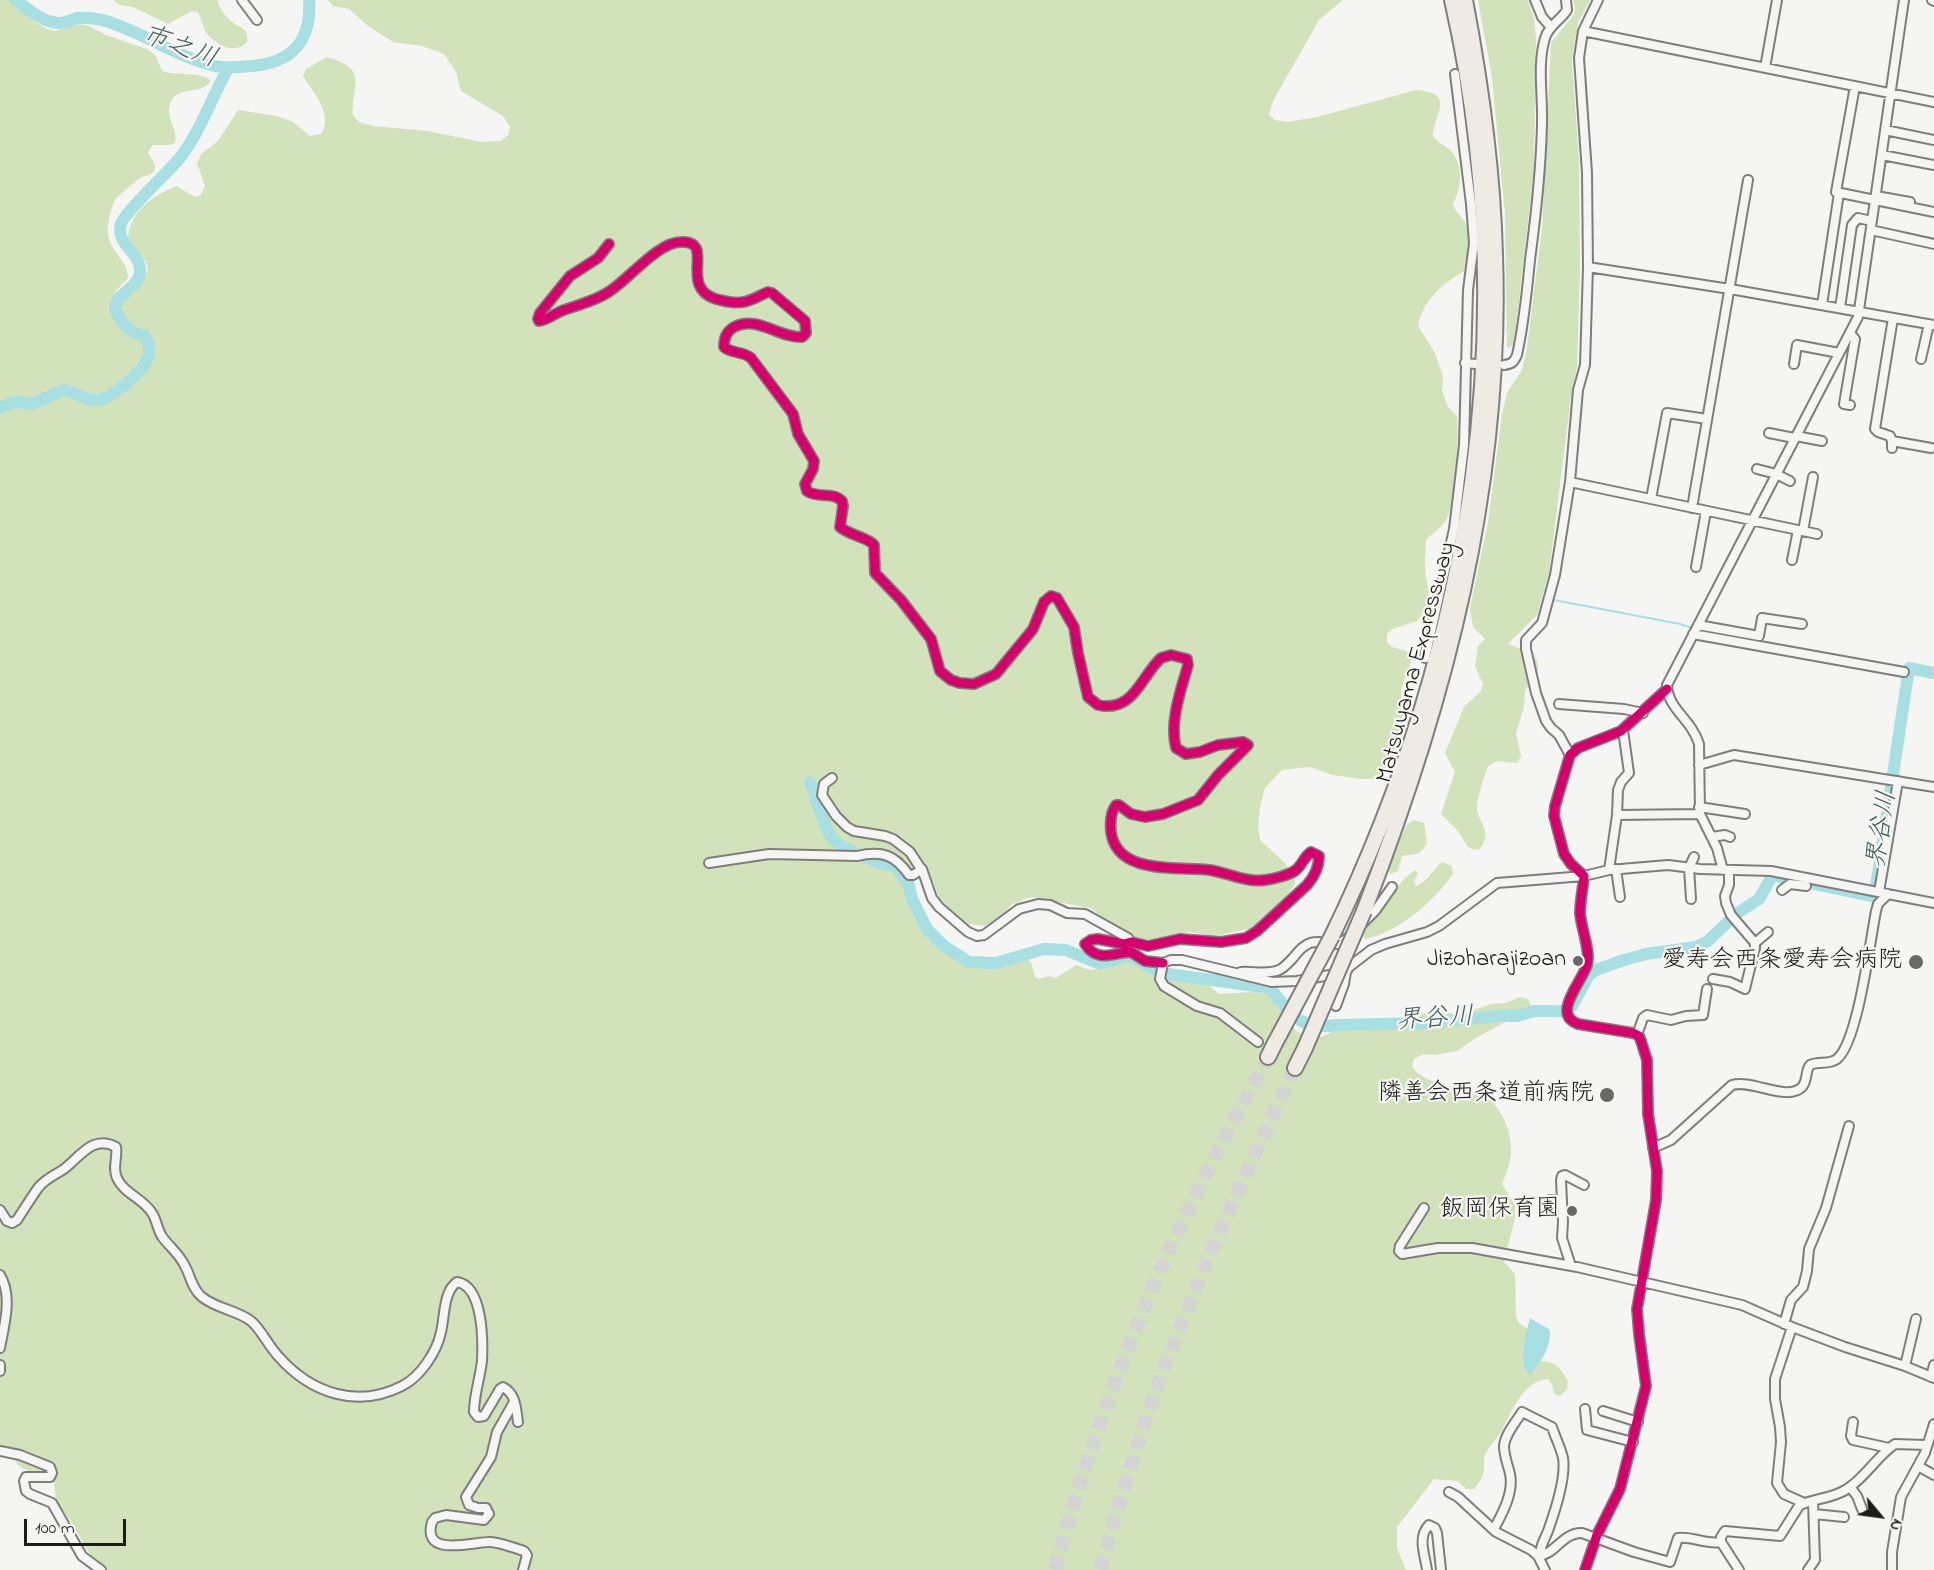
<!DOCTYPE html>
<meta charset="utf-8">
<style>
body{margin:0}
#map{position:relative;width:1934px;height:1570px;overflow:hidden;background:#f5f5f3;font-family:"Indie Flower",sans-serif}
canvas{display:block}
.north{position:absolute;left:1850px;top:1486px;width:60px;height:60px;-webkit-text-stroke:4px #f6f6f2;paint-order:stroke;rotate:119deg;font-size:16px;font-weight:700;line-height:24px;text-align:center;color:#1c1c1c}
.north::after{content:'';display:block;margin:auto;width:21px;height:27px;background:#1c1c1c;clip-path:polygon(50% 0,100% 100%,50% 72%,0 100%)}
.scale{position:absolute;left:24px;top:1519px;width:102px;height:27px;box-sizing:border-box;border:3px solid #1c1c1c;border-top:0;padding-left:8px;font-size:18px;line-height:21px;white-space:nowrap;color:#1c1c1c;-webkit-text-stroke:4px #f6f6f2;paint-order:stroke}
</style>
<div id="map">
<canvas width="1934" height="1570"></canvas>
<div class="north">N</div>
<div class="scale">100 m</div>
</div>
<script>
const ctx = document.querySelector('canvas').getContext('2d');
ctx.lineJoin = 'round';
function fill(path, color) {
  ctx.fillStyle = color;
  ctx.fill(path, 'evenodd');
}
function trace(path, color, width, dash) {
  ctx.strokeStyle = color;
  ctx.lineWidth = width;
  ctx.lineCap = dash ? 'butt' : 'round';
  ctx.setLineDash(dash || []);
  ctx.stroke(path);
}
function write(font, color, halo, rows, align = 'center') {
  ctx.font = font + ' "Indie Flower","Klee One",sans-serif';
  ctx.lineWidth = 4.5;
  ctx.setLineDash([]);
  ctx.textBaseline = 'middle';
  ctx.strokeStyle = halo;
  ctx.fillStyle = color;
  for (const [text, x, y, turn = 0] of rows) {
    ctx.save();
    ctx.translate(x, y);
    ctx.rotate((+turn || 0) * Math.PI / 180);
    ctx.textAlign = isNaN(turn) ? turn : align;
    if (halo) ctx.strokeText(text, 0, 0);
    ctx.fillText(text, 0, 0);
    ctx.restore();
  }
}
const green = new Path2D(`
 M0,0h11l24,22 12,7 8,2 21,-7 11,1 19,10 41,14 9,7 6,15c14,5 40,0 49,10 -10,15 -33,4 -40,21 -7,15 8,28 4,41l-5,2h-17l-5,7c2,4 8,12 7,17 -2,7 -9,6 -15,9 -4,3 -22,18 -25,22 -2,4 -5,13 -6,18 -7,33 19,38 19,60l-13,14v7l5,4 21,-18 7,-15 -2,-8 -18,-25c3,-27 25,-41 48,-51l19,11 6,-2 4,-9 -8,-23 4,-9 17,-13 20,-31 39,6 16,6 17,14 11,-2c13,-19 -8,-42 -18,-58l3,-7 21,-12c42,13 25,24 26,58l6,7 14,4 55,5 53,11 20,-1 7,-6 2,-8 -7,-11 -42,-25 -5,-19 -12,-18 -22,-8 -29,-4 -25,-16 -19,-17 -16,-3 -5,-6h1015l-24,20 -46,81 -4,14 6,5 12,2 30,-5 99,-27c42,3 17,25 17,47 5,5 11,8 16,12 15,13 13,39 4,55 2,8 7,10 11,17 9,12 3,36 0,50 -22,13 -41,29 -46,55l16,25 9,25 -1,15 6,16 9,9c2,22 0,85 -11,104 -4,7 -14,14 -20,20 0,9 -1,17 -1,25 1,27 12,31 -8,56l-25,8 -5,5v8l5,5 17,5 3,7 -11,30 1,38 -2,15 -11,28 -9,9h-19l-28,-4 -23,-8 -28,3 -17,18 -5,19 -2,19 2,14 24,22 11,15v7l-8,12 -34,32 -38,8 -26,-4 -35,7h-15l-11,-4 -38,-27 -60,-11 -19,8 -9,11 -17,10 -16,-2 -13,-8 -17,-19 -11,-28 -8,-5 -8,4 -3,31 15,33 17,17 28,16 28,1 29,-7 5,3 4,15 4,2 10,-3 7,2 20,-13 14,5 14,-1 24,-9 66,13 25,21 34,-2 16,2 26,36 6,4 20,3 17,-8 63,-2 12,-9 11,-5 20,-1 16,3 31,-11 14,-1 15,-6 8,2 3,6 -3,5 -54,29 -17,12 -22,4 -12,-1 -9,5 -2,8c16,20 45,18 68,27 21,9 32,37 31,59 -1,11 -5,21 -9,31l13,21v13l-11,44 11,12 1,43 3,6 9,6 -5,21 10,23 8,-12c16,1 19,7 27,20l-1,8 -7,7 -6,-2 -2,-9 -4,-6c-26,2 -36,33 -47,53 -5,8 -12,14 -16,23 -2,5 0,8 -1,13 0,9 -5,14 -10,21h-8l-8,-8 -24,-2 -37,48v21l9,22h-1298l-16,-12 -22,-38 -14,-19 -2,-17 -4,-10c-13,-3 -29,0 -36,-15 -3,-6 -2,-8 -7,-13l-7,2z
 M113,0h105v3c3,6 7,13 12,17 9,9 19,6 17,22 -13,14 -33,2 -42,-11 -3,-6 -4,-13 -7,-19l-6,-1 -24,13 -35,-17 -13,-2z
 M1478,0h50l6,19 2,19 -2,133 -20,173 -5,4 -2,-1 -2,-133 -13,-136z
 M1573,0h17l-12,23 -6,36 7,102 1,108 -3,99 -6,28 -22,177 -12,42 -29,29 26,10 4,11 -1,12 -12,13 -1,17 -8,26 5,23 -4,7 -20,-2 -9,5c-4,12 -9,25 -11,38 -2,18 18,25 3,45l-6,1 -7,-4 -9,-15 -17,-17 14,-42 -10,-19 19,-46 17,-16 2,-7 -8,-18 3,-20 7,-7 -12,-12 -3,-19 18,-86 14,-108 5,-21 15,-23 5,-23 15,-119 9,-185 23,-29 1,-8z
 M1414,820l10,3 3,20c-8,14 -11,10 -25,13l-4,15 -8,3 -2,-7 17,-39 4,-5z
 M1442,862l10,4 1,8c-19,27 -55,59 -88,65l-3,-5c6,-10 14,-17 21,-27 11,-14 17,-27 32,-37l3,3 -4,9 2,4c12,-5 17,-16 26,-24z`);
const water = new Path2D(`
 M1530,1318l19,11c5,13 -10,38 -19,46 -13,-10 -4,-42 0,-57z`);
const stream = new Path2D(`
 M1554,600l126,24 23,8
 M1709,633l200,35`);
const river = new Path2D(`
 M16,0c13,10 26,22 43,23 6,0 12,-3 18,-5 9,-1 23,1 32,4 36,12 69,35 106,44 12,3 24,1 36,0 41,-3 61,-25 58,-66
 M0,408l11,-5 10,-1 11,2 32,-14c13,2 21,12 35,10 13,-2 45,-30 49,-42 3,-8 1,-15 -3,-22 -15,-2 -24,-13 -30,-27 1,-17 22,-19 25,-36 2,-21 -25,-28 -19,-49 3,-11 47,-52 58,-65 20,-24 33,-63 50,-92
 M810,782c7,17 11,37 20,53 9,15 49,28 66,32l13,18 3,14 15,30 17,17 25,16 27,1 48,-14 22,1 34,14 30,-9 21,13 16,6 103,14c20,24 30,44 66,37l90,-2 74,-7h18l16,-5h29l9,-5 17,-31 7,-5 28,-10 22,-6 50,-7 12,-6 28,-27 23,-15 12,-21 5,-2 95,20 5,-9 33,-219 25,5`);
const highwayTunnel = new Path2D(`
 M1055,1570c26,-98 61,-195 100,-288 33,-77 73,-151 113,-225
 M1100,1570c24,-84 49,-167 82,-248 34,-86 74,-170 113,-254`);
const street = new Path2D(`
 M242,0l15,20
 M1535,0l7,17 8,9
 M1932,0l2,1
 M1583,31l351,71
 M1765,68l12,-68
 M1855,86l-19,106 98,20
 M1885,130l49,10
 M1882,155l52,10
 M1876,196l34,6
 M1871,230l63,14
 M609,244l-11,14 -28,18 -30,37 -2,6 1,2c9,-1 16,-8 25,-11 16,-6 32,-9 46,-19 20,-13 48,-49 71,-49 36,-2 -4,45 35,57 9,2 18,5 27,3 9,-1 17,-7 25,-10l4,1 33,28 1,12 -4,4c-24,1 -44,-22 -68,-10 -8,5 -10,11 -10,20 8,7 19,4 27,11l42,56 5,20 16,27 -1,8 -8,15 2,7c11,8 25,0 35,10l1,5 -3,21c11,9 27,10 34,18l1,28 26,27 30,39 9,32 11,9 9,3 14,1 22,-10 37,-45 11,-27 7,-6 6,2 17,29 4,26 10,44 10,8c36,8 43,-29 63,-47l10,-3 16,4 1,6c-7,25 -19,57 -12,83l10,6 14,-2 18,-7 25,-3 5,3 -30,30 -20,25 -35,14 -18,3 -14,-3 -12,-9h-3c-5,7 -6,18 -5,27 6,44 68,34 99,38 18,3 37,13 55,10 9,-1 24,-5 31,-10 6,-5 8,-13 15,-18l8,4c0,11 -5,21 -12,29l-50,46 -11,7 -25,4 -41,-3 -32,7 -17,-4 -7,2 -26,-5 -7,1 -6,4c13,20 29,8 46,8l14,9 18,2
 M1588,267l142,22 204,36
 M1822,305l17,-112
 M1840,308l12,-83 6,-7 14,3
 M1850,333l5,6 -11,65 6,1
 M1921,359l8,-35
 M1465,363l11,1
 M1794,364l3,-19 42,8
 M1504,365c8,-1 10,-3 13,-10 7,-31 10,-63 13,-95 6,-45 11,-91 12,-136 1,-28 -5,-59 3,-86 4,-13 15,-17 22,-28l-1,-10
 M1769,433l25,5
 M1796,436l26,5
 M1892,441l39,7
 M1892,448v-7l-2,-5 -12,-4 -3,-3 18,-111
 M1757,469l19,5 14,7
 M1570,482l247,52
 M1651,499l16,-86 40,6
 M1692,508l56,-328
 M1803,531l10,-54
 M1792,560l6,-30
 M1696,567l10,-56
 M1698,625l61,11 3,-18 40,6
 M1693,634l211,38
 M1425,658l29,-129 10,-84 4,-155 6,-47 -3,-39 -16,-130
 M1559,704l65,5 19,4
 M1570,755l-11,-20 -8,-7 -5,-7 -10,-28 -10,-44v-9l16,-17 13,-48 15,-93 8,-92 7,-25 3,-98 -1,-94 -8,-115 4,-27 15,-31
 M1699,765l35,-10 200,32
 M832,778l-8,6 -2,11 14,21 11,11 7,4 31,5 8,3 17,13 13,20 9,26 7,9 29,25 9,4 7,-1 35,-26 19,-5 12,1 17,8 18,1 43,24 3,4
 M1699,807l46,7
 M1617,815l83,-1
 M1712,837l13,-2 5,2
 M709,863l60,-9 88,2c25,-6 38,-1 52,19h4l9,-6
 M1616,869l4,28
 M1609,870l8,-55 1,-25 3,-8 8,-9 -6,-43
 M1723,870l-6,-22 -17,-34 -1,-70c-8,-26 -31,-34 -32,-59l191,-368 46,-317
 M1782,890l8,-6 16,2
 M1879,892l19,-111
 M1691,899l-2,-31 5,-11
 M1362,924l13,-13 17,-24
 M1755,943l13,-11
 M1241,972c12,-1 27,3 38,-2 5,-2 10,-8 14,-12 15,-20 22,-17 45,-14l11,-7
 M1713,979l17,3 15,7 10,-41v-5l-24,-28 -5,-12 -1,-7 4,-11v-15
 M1336,1006l8,-22 2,-12
 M1637,1035l6,-17 4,-3 24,5 15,-4 17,-1 4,-26
 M1258,1042l-38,-29 -23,-7 -33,-20 -4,-7 3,-16 8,-3h11l90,22 25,-1 49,-9 3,-5 22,-17 14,-6 42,-12 12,-6 58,-43 87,-7 25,-6 59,-5 32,4 71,2 163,32
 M1653,1148l18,-8 61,-55c20,-6 55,17 70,2 6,-7 3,-16 8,-22 9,-4 19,0 27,-6 21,-17 33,-118 39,-148l2,-7 10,-10
 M1550,1200h12
 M1424,1208l-24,38 -1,5 3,3 36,-6h34l105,19 165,38 50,22 53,20 60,19 29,12
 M0,1210l7,11 5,2 5,-3c7,-11 14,-22 21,-32 7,-9 17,-13 26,-19 16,-12 29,-35 52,-22 2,10 -4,21 1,31 7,16 26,20 35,35 5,7 5,17 11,25 7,9 17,17 22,28 6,11 7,23 17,31 15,12 35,13 49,24 10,8 18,26 28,36 32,36 78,52 123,29 18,-9 35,-34 39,-54 4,-16 2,-40 16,-50 26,4 26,58 25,79 -2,17 -8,34 -8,51l4,5 6,-1 16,-27 3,-2c13,7 13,21 15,35
 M1571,1266l-9,-28 1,-16 -2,-42 1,-4 3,-1 19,10
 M0,1275c13,21 4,51 0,73
 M1784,1324l7,-24 12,-13 4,-16 2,-22 17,-41 23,-82
 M1792,1327l-17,52v20l5,28 1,15 -4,41 7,11 20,9
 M0,1365v6
 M1905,1366l11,-47
 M1931,1377l3,-12
 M514,1402l-17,30 -6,25 -25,40 3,8 9,3h8l3,6 -5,6 -38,-5 -11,3 -3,4c-11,37 43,19 59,20 11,1 23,6 33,9l3,4 -4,15
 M1585,1409l2,21 46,12
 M1603,1411l35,11
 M1853,1422l-2,14 2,4 36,8
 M0,1451l20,4 30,12 2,6 -2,4h-24l-2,4 2,10 4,3 22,9 30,53 19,14
 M1918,1466l16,9
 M1850,1487l7,9 5,13
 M1449,1492l9,5 38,35 35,18 7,6 7,14
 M1814,1514l30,3
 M1494,1529c8,-15 20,-36 16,-55 -2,-9 -6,-18 -6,-28 1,-12 12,-24 18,-34l30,15c3,10 9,21 11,31 3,18 -8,53 -14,70 -3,10 -9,16 -9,27
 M1538,1556c17,-1 25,-24 44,-23l52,19 36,10 8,-24c15,-2 28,7 43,4
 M1427,1570c-2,-15 -10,-33 2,-45l6,3 2,5 4,37
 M1585,1570l12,-35 23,-46 26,-103 -7,-52 -2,-25 19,-109 1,-29 -9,-57 -1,-54 -6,-19 -2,-5 -6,-3 -55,-9c-27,-10 4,-42 9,-59 4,-14 -6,-37 -7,-52 0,-12 3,-25 4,-37l-13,-12 -7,-10 -10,-38 1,-10 15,-51 8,-7 43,-17 46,-42
 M1739,1570l-18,-28v-5l4,-6 55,5 19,-30c10,-7 34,-7 48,-17 19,-12 30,-33 48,-45l31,1
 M1808,1570l7,-10 -2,-59
 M1892,1570v-18l9,-55 24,-44 9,-29`);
const highway = new Path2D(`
 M1364,911c82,-211 139,-428 131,-656 -2,-86 -14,-171 -30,-255
 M1332,936c142,-293 193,-616 120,-936
 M1268,1057l7,-14
 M1295,1068l10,-20`);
const highwayBridge = new Path2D(`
 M1275,1043l57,-107
 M1305,1048l59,-137`);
const cycleway = new Path2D(`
 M609,244l-11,14 -28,18 -30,37 -2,6 1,2c9,-1 16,-8 25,-11 16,-6 32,-9 46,-19 20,-13 48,-49 71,-49 36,-2 -4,45 35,57 9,2 18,5 27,3 9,-1 17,-7 25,-10l4,1 33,28 1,12 -4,4c-24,1 -44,-22 -68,-10 -8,5 -10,11 -10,20 8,7 19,4 27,11l42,56 5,20 16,27 -1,8 -8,15 2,7c11,8 25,0 35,10l1,5 -3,21c11,9 27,10 34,18l1,28 26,27 30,39 9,32 11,9 9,3 14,1 22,-10 37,-45 11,-27 7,-6 6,2 17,29 4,26 10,44 10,8c36,8 43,-29 63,-47l10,-3 16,4 1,6c-7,25 -19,57 -12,83l10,6 14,-2 18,-7 25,-3 5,3 -30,30 -20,25 -35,14 -18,3 -14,-3 -12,-9h-3c-5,7 -6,18 -5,27 6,44 68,34 99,38 18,3 37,13 55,10 9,-1 24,-5 31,-10 6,-5 8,-13 15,-18l8,4c0,11 -5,21 -12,29l-50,46 -11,7 -25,4 -41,-3 -32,7 -17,-4 -7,2 -26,-5 -7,1 -6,4c13,20 29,8 46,8l14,9 18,2
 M1585,1570l12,-35 23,-46 26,-103 -7,-52 -2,-25 19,-109 1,-29 -9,-57 -1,-54 -6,-19 -2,-5 -6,-3 -55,-9c-27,-10 4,-42 9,-59 4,-14 -6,-37 -7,-52 0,-12 3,-25 4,-37l-13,-12 -7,-10 -10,-38 1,-10 15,-51 8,-7 43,-17 46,-42`);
const markers = [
 [1578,961,6,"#686867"],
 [1916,962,8,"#686867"],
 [1607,1095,8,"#686867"],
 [1572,1211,6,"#686867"]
];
const streetNames = [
 ["Matsuyama Expressway",1418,663,-75]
];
const poiNames = [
 ["Jizoharajizoan",1566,961],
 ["愛寿会西条愛寿会病院",1902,962],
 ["隣善会西条道前病院",1594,1095],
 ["飯岡保育園",1560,1211]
];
const waterNames = [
 ["市之川",179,49,20],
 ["界谷川",1884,830,-81],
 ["界谷川",1435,1021,-3]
];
fill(green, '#d2e3bb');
fill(water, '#a7dfe3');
trace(stream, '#a7dfe3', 2);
trace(river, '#a7dfe3', 12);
trace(highwayTunnel, '#d4d4d3', 14, [14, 7]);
trace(street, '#7e7e7d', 12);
trace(highway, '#7e7e7d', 18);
trace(street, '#f5f5f3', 8);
trace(highway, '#efebe4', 14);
trace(highwayBridge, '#7e7e7d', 18, []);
trace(highwayBridge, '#efebe4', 14);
trace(cycleway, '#d6006c', 9);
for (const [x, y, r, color] of markers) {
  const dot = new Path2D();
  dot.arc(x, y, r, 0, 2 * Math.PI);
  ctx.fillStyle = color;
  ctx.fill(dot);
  trace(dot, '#f6f6f2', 2);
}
write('24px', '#1c1c1c', '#f6f6f2', streetNames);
write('24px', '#1c1c1c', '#f6f6f2', poiNames, 'right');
write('italic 26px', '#415d5f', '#f6f6f2', waterNames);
</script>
